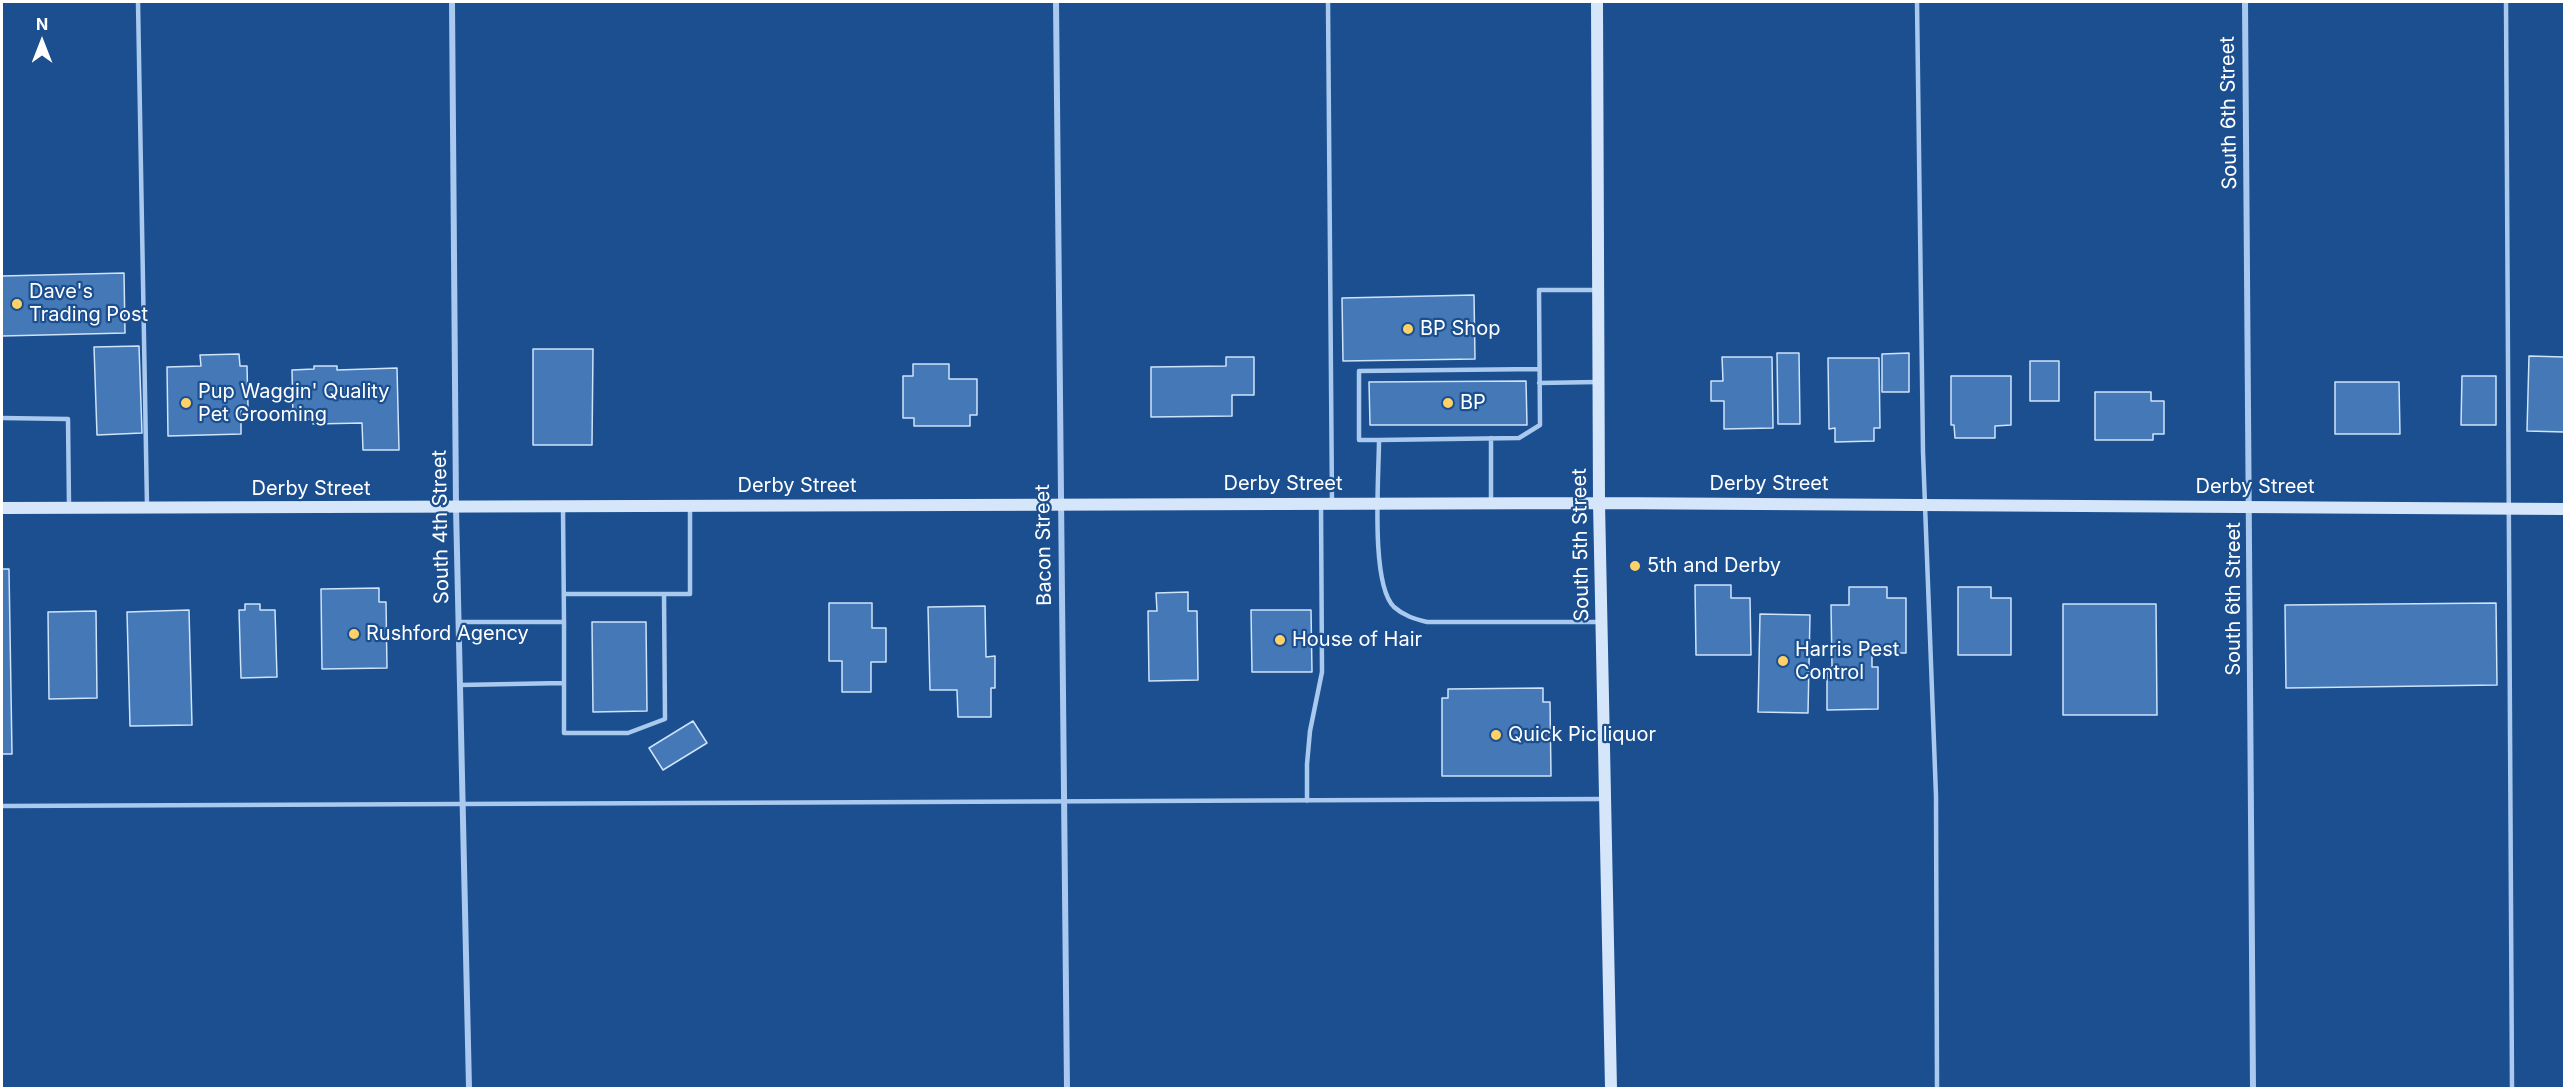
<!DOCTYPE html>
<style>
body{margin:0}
#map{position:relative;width:2566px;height:1090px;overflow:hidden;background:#1b4f8f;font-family:Inter,sans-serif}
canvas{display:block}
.frame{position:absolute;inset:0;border:3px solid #fff;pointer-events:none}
.north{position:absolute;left:12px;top:12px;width:60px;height:60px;-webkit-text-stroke:4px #1b4f8f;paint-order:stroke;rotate:0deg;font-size:16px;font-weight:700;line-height:24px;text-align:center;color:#fff}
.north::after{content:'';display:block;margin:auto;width:21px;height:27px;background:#fff;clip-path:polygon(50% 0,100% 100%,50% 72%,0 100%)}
</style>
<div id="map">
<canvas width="2566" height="1090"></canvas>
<div class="frame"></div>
<div class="north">N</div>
</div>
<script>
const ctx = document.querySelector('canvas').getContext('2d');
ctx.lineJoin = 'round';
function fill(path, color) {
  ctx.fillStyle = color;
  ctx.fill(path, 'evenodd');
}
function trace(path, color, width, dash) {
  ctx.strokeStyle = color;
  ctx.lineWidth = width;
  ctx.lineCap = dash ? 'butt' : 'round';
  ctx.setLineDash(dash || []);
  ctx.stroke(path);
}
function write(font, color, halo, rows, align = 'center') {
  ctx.font = font + ' Inter,sans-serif';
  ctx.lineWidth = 4.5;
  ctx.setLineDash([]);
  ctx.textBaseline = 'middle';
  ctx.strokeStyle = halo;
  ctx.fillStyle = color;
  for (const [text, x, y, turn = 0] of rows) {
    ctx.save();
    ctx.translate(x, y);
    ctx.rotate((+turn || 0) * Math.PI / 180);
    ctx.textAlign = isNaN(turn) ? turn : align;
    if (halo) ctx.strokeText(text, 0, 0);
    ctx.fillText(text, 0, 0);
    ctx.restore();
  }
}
const building = new Path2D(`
 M124,273l1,60 -123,3v-60z
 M1474,295l1,64 -132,2 -1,-63z
 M139,346l3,87 -45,2 -3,-88z
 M533,349h60l-1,96h-59z
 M1777,353h22l1,71h-22z
 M1909,353v39h-27v-38z
 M239,354l1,12h7l1,41 -7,1v26l-73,2 -1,-69 34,-1 -1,-11z
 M2529,356l35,1v90v-15l-37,-1z
 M1226,357h28v38h-22v21l-81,1v-50l75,-1z
 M1722,357h50l1,71 -49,1v-28h-13v-20h12z
 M1828,358h51l1,70h-6v13l-39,1v-14l-6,1z
 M2030,361h29v40h-29z
 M913,364h36v15h28v36h-7v11h-56v-8h-11v-42h10z
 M314,366h23v4l60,-2 2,82h-36l-1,-27 -49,1v-5l-20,1 -1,-50 22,-1z
 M1951,376h60v49l-16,1v12h-40l-1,-13h-3z
 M2462,376h34v49h-35z
 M1526,381l1,44h-157l-1,-43z
 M2335,382h64l1,52h-65z
 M2095,392h56v9h13v33h-11v6h-58z
 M2,569h7l3,185h-10z
 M1695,585h36v13h19l1,57h-55z
 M1849,587h38v11h19v55h-34v14h6v42l-51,1v-43h5l-1,-62h18z
 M1958,587h33v11h20v57h-53z
 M379,588v14h7l1,66 -65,1 -1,-80z
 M1188,592v19h9l1,69 -49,1 -1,-70h9l-1,-18z
 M829,603h43v25h14v34h-15v30h-29v-31h-13z
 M2496,603l1,82 -211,3 -1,-83z
 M245,604h15v6h15l2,67 -36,1 -2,-68h6z
 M2063,604h93l1,111h-94z
 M985,606l1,51 9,-1v32h-4v29h-33l-1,-27h-27l-2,-83z
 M189,610l3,115 -62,1 -3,-114z
 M1251,610h60l1,62h-60z
 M96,611l1,87 -48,1 -1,-87z
 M1760,614l50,1 -2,98 -50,-1z
 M592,622h54l1,89 -54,1z
 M1543,688v14h7l1,74h-109v-78h6v-9z
 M693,721l14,22 -44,27 -14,-22z`);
const lane = new Path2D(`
 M138,2l9,504
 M1328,2l4,501
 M1917,2l6,450 13,344 1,292
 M2506,2l6,1086
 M1596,290h-57l1,135 -21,13 -140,2c0,35 -9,144 15,167 10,9 21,12 33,15h174
 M1539,383l58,-1
 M2,418l66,1 1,86
 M1491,438v63
 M1379,440h-20v-69l180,-2
 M564,594h126v-87
 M459,622h105l-1,-114
 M564,622v61
 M460,685l104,-2v50h64l37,-14 -1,-125
 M1307,801v-37l3,-33 12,-59 -1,-166
 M2,806l1602,-7`);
const street = new Path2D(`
 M452,2l4,506 13,580
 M1056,2l11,1086
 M2245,2l8,1086`);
const secondary = new Path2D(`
 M1597,2l2,501 12,585
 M2,508l1597,-5 965,6`);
const markers = [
 [17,304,6,"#ffd166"],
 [1408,329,6,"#ffd166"],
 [186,403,6,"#ffd166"],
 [1448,403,6,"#ffd166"],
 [1635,566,6,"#ffd166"],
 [354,634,6,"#ffd166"],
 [1280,640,6,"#ffd166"],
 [1783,661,6,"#ffd166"],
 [1496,735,6,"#ffd166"]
];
const streetNames = [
 ["South 6th Street",2229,113,-91],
 ["Derby Street",1283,484],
 ["Derby Street",1769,484],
 ["Derby Street",797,486],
 ["Derby Street",2255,487],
 ["Derby Street",311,489],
 ["South 4th Street",441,527,-91],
 ["Bacon Street",1044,545,-91],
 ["South 5th Street",1581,545,-91],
 ["South 6th Street",2234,599,-90]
];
const poiNames = [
 ["Dave's",29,292],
 ["Trading Post",29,315],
 ["BP Shop",1420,329],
 ["Pup Waggin' Quality",198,392],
 ["Pet Grooming",198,415],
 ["BP",1460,403],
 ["5th and Derby",1647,566],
 ["Rushford Agency",366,634],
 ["House of Hair",1292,640],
 ["Harris Pest",1795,650],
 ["Control",1795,673],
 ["Quick Pic liquor",1508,735]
];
fill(building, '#4478b7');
trace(building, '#cfe3fa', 1.5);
trace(lane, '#a9c9ee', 4.5);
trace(street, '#a9c9ee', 6);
trace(secondary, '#d6e6fa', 12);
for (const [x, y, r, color] of markers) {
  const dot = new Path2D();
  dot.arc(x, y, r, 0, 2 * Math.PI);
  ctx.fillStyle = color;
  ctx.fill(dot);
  trace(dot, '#1b4f8f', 2);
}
write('20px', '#fff', '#1b4f8f', streetNames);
write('20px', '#fff', '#1b4f8f', poiNames, 'left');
</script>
